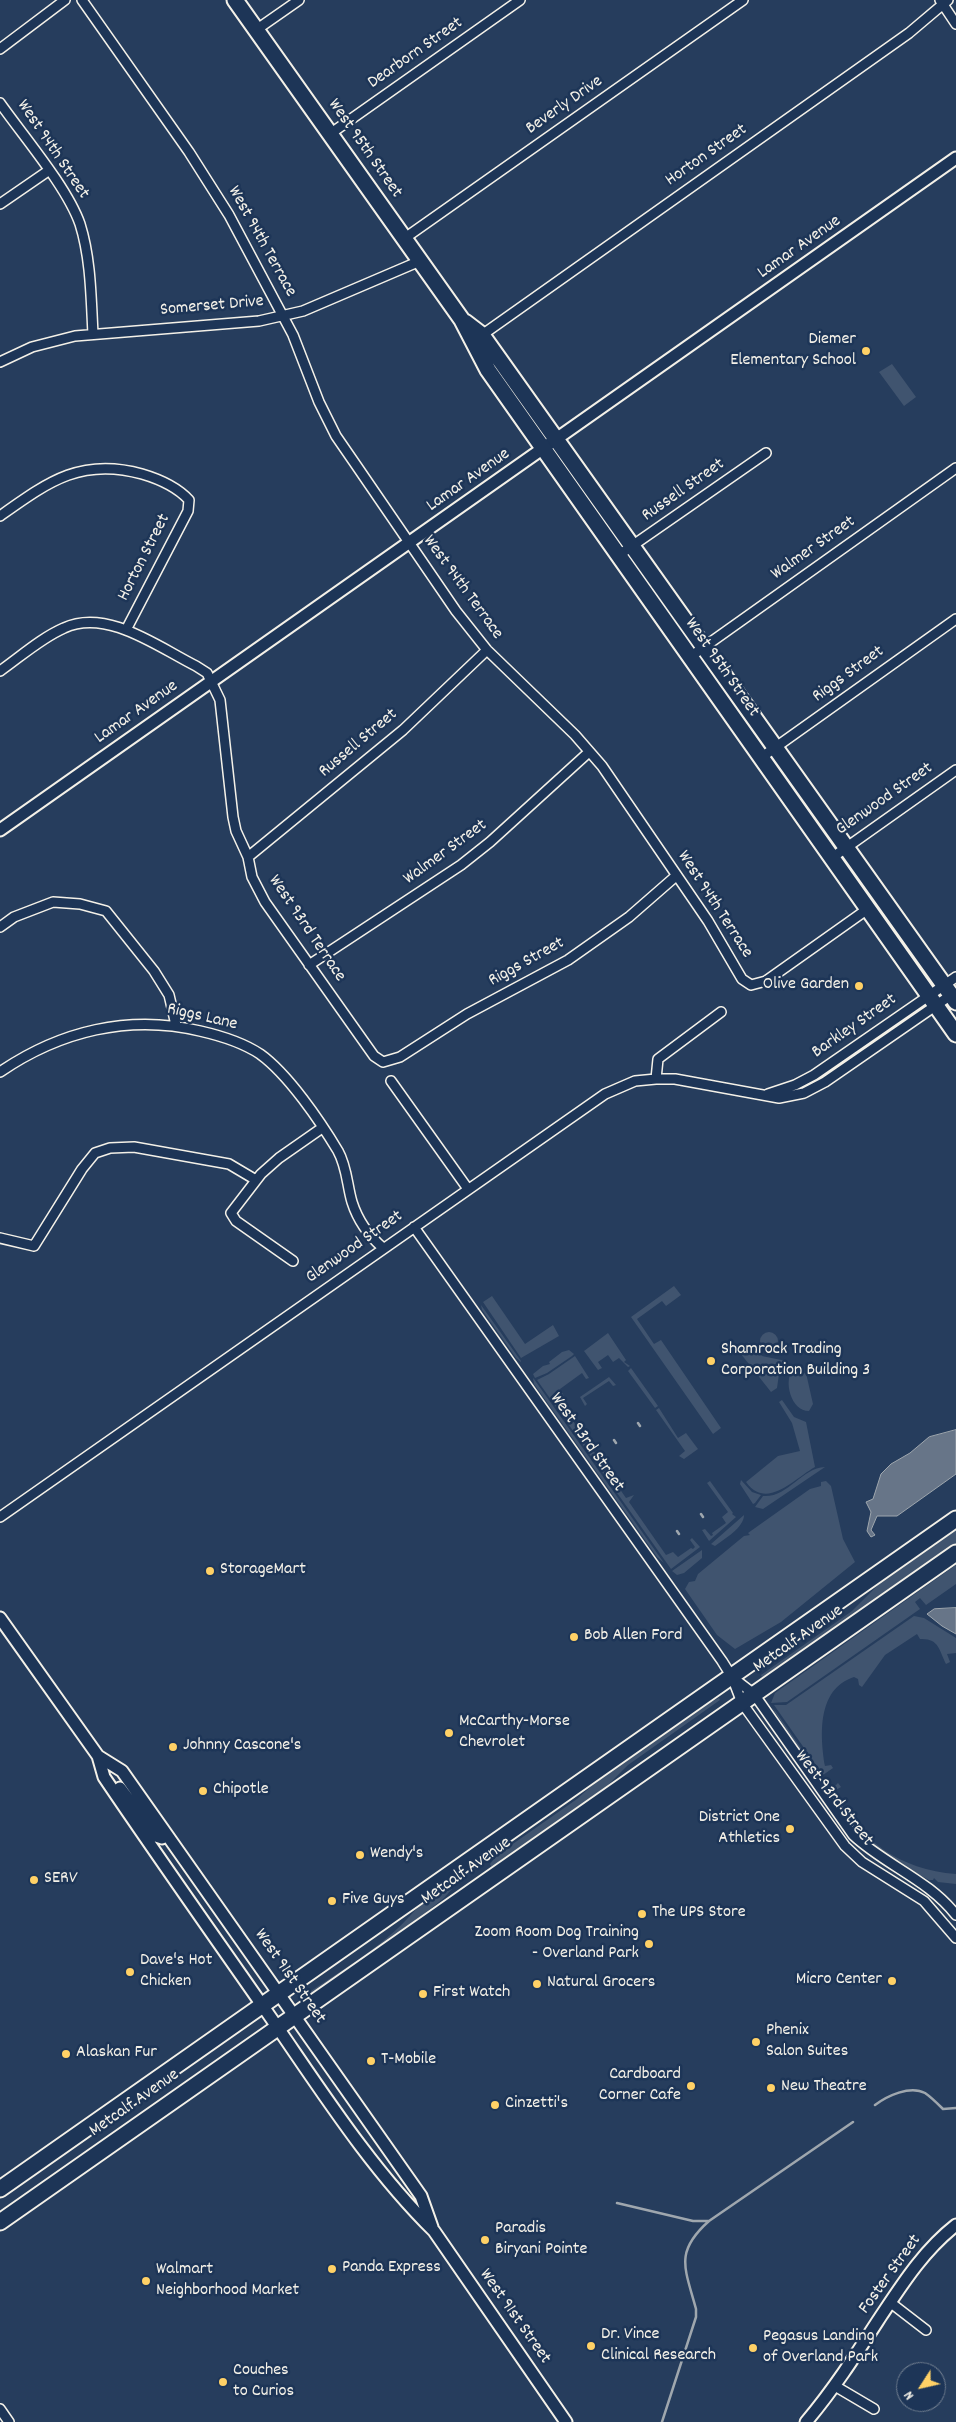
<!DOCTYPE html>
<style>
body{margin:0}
#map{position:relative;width:956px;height:2422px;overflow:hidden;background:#263d5d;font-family:Dekko,sans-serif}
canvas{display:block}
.north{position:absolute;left:896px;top:2362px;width:50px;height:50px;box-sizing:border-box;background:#1d3557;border:1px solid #738091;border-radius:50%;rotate:235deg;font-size:14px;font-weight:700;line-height:20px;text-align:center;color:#f4f1e8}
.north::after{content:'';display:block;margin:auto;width:18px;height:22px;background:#ffd166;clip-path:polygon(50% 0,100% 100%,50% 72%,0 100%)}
</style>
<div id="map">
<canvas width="956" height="2422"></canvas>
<div class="north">N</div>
</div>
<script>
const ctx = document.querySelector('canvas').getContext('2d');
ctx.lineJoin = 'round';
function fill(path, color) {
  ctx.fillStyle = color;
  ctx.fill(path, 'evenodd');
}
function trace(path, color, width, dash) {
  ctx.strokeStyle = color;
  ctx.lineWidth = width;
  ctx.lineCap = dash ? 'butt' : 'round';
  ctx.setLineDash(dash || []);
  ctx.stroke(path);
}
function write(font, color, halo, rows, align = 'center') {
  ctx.font = font + ' Dekko,sans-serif';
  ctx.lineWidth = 5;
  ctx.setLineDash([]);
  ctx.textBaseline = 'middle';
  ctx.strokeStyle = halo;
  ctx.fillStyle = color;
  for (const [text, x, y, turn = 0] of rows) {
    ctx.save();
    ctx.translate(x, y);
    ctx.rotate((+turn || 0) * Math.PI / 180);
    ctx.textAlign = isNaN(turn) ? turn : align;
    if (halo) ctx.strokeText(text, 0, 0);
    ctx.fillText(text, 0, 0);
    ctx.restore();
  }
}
const green = new Path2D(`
 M892,364l24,33 -12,9 -25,-34z
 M674,1286l7,9 -15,11 -4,-5 -25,18 17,25 7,-4 60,88 -8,6 -82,-117z
 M492,1296l33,48 28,-19 6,11 -38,22 -38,-56z
 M481,1305l40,56v1l-5,-4 -34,-48z
 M760 1341a9 9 0 1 1 18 0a9 9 0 1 1-18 0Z
 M608,1333l18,27 -2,2 6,4 -2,1 -9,-9 -6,4 -5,-7 -10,7 4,6 -4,2 -14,-19z
 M749,1342l13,14 24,5 -7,13 -2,14 -6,4 -34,-43z
 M569,1350l5,4 -2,2 -25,17 -12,5 -2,-4 10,-8 7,-2 -1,-2 13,-10z
 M575,1356l14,22 -3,1 -4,-6 -22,16 4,7 -5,5 67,97 8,-3 -5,7 37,53 7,-3 5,5 13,-9 2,1 2,-2 -5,-7 2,-2 8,9 -29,22 -134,-189 12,-6z
 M631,1368l27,38 -3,2 -27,-37z
 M793,1369l6,5 7,-1 7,31 -4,7c-18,0 -26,-30 -16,-42z
 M609,1377l7,8 -3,1 -4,-5 -26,17 4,6 -2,2 -5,-9z
 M533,1378l1,1 130,184 -7,-6 -123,-173z
 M782,1400l12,17 12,5 9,45c-20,11 -48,44 -69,15l32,-26 22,-5 -8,-28 -13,-21z
 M659,1408l19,30 8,-5 12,16 -14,10 -5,-3 6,-5 -29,-41z
 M825,1467l-62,42 -8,-2 8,-11c25,2 38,-28 62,-29z
 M741,1480l11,12 9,3 -6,8 -2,1 -13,-20z
 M710,1481l23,32 -1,1 4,3 -27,24 -7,-11 3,-1 6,7 2,-1 -1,-2 14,-10 -4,-6 6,-5 -21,-29z
 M826,1481l5,5 12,53 12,23 -74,60 -46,27 -18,-14 -32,-46 4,-7 6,-1 3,-7 46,-38 6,-1 -2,-2 7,-5 55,-39 11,-3v-4z
 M744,1515c0,13 -20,24 -29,31l-4,-2z
 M956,1527v19l-169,118 -25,13 -1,-2 91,-64 38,-38z
 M702,1550v8l-18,15 -7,2 -5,-4z
 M956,1565v19l-30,21 -6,-7 -5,4 5,7 -133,93 -16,1 4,-10z
 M914,1616l10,2 32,20v15l-9,1 3,8 -4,2c-7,-14 -7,-26 -26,-25l-3,-5 -32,21 -23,32 -3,-2 -1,-6 -4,-2c-37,12 -34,58 -29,89l6,-1 2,3 -10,7 -49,-70h12z
 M719,1698l1,2 -92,65 -31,31 -95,67 -10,5 -2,-4 7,-9 80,-56 29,-26 87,-62z
 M772,1708l4,4 43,62 -5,-4z
 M838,1783l3,4 -7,4c25,49 66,79 122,83v10l-18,-2 -4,-4 -1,2h-4c-35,-18 -65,-37 -88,-70 -4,-6 -9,-12 -9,-21z
 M450,1886l2,3 -8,9 -75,59 -62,42 -3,-3c34,-24 74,-46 103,-77 12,-12 25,-30 43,-33z`);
const water = new Path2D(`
 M956,1430v44l-59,42h-20l-6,14 4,5 -4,2 -4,-6 4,-19 -5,-10 7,-3 8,-25 10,-10 19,-11 19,-16z
 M956,1608v26l-14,-8 -15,-12 7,-5z`);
const stream = new Path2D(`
 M638,1423l2,3
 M614,1440l2,3
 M701,1514l2,3
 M677,1531l2,3
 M875,2105c12,-9 35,-20 50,-12 6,4 13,11 18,16l13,-1
 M617,2203l76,18h15
 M662,2422l34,-105v-8c-11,-41 -22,-57 13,-88l144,-99`);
const minor = new Path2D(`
 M82,0l107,152 40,63 64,120 26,67 17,34 20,29 100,146 31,39 88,85 27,31 106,155 34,58 9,6 15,-4 103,-73
 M940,0l16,24
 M256,30l43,-30
 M0,49l65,-49
 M0,103c24,34 67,84 80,121 11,35 11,74 13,110
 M330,134l190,-134
 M0,204l48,-33
 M405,238l338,-238
 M482,335l427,-302 39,-33
 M0,362l32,-15 43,-11 184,-15 44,-10 117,-50
 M0,516c48,-34 81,-59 142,-42 17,5 35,13 47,26l-1,11 -62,119
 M619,555l147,-102
 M690,657l266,-189
 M0,671c20,-14 41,-33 64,-43 43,-20 94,19 132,38l11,7 13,27 13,117 3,14 12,26 4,20 13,25 109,154 9,6 17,-5 67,-43 101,-54 61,-43 47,-41
 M762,757l194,-138
 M248,857l155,-127 84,-80
 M833,857l123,-87
 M0,927l14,-10 39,-15 27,2 26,7 48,60 15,24 7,30
 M309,965l152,-100 29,-23 99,-90
 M0,1072c60,-41 129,-58 200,-41 22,5 42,11 60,23 28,20 60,67 78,97 9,16 9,34 14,51 6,19 16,33 31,46
 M656,1079l2,-20 63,-47
 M391,1081l77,108
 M768,1094l27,-9 19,-10 142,-98
 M414,1227l308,434 10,16 10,26 103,143 17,16 62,39 32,37
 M0,1238l34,8 48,-77 13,-16 15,-5 24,-1 95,17 27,16
 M293,1261l-57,-40 -5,-8 30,-39 18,-16 43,-30
 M0,1517l605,-423 30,-13 21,-2h19l104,19 25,-5 21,-11 129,-89
 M732,1677l22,17 99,141c32,30 76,45 103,80
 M891,2303l35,27
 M835,2386l39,23
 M0,2409l9,13`);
const tertiary = new Path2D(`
 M0,830l956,-672
 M0,1618l98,138 6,21c52,77 105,152 158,228 54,77 105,160 172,226l132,191
 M98,1756l24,15 299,425 11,31
 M120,1788l36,48 6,2 5,-3
 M806,2422c28,-33 51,-69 75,-106 22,-33 43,-66 75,-91`);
const primary = new Path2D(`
 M235,0l227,320 26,50 12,17 456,647
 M465,322l17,13 474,667
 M0,2189l956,-670
 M0,2222l956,-669`);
const markers = [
 [866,351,5,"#ffd166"],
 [859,986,5,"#ffd166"],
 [711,1361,5,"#ffd166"],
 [210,1571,5,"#ffd166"],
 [574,1637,5,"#ffd166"],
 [449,1733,5,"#ffd166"],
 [173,1747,5,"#ffd166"],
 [203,1791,5,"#ffd166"],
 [790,1829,5,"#ffd166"],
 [360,1855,5,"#ffd166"],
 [34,1880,5,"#ffd166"],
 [332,1901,5,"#ffd166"],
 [642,1914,5,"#ffd166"],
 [649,1944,5,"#ffd166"],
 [130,1972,5,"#ffd166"],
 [892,1981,5,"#ffd166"],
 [537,1984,5,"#ffd166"],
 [423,1994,5,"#ffd166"],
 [756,2042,5,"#ffd166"],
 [66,2054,5,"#ffd166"],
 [371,2061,5,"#ffd166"],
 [691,2086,5,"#ffd166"],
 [771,2088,5,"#ffd166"],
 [495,2105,5,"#ffd166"],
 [485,2240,5,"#ffd166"],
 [332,2269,5,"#ffd166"],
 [146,2281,5,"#ffd166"],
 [591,2346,5,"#ffd166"],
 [753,2348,5,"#ffd166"],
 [223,2382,5,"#ffd166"]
];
const streetNames = [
 ["Dearborn Street",416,54,-35],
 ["Beverly Drive",565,106,-35],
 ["West 95th Street",364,149,55],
 ["West 94th Street",52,150,56],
 ["Horton Street",707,156,-35],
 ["West 94th Terrace",261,242,61],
 ["Lamar Avenue",800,248,-35],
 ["Somerset Drive",212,307,-5],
 ["Lamar Avenue",469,481,-35],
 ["Russell Street",684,491,-35],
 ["Walmer Street",814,549,-35],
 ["Horton Street",145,558,-63],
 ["West 94th Terrace",462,588,54],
 ["West 95th Street",721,668,55],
 ["Riggs Street",849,675,-36],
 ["Lamar Avenue",137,713,-35],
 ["Russell Street",359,744,-40],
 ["Glenwood Street",885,800,-35],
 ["Walmer Street",446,853,-36],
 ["West 94th Terrace",714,905,57],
 ["West 93rd Terrace",306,929,56],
 ["Riggs Street",527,963,-29],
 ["Riggs Lane",202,1018,13],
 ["Barkley Street",855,1027,-35],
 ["Glenwood Street",355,1248,-35],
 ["West 93rd Street",586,1443,55],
 ["Metcalf Avenue",799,1640,-35],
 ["West 93rd Street",833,1799,52],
 ["Metcalf Avenue",467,1872,-35],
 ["West 91st Street",289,1977,55],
 ["Metcalf Avenue",135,2104,-35],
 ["Foster Street",891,2275,-54],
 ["West 91st Street",514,2317,55]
];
const poiNames = [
 ["Diemer",856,341,"right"],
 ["Elementary School",856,362,"right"],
 ["Olive Garden",849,986,"right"],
 ["Shamrock Trading",721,1351],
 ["Corporation Building 3",721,1372],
 ["StorageMart",220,1571],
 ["Bob Allen Ford",584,1637],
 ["McCarthy-Morse",459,1723],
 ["Chevrolet",459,1744],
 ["Johnny Cascone's",183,1747],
 ["Chipotle",213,1791],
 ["District One",780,1819,"right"],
 ["Athletics",780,1840,"right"],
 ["Wendy's",370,1855],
 ["SERV",44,1880],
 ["Five Guys",342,1901],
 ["The UPS Store",652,1914],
 ["Zoom Room Dog Training",639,1934,"right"],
 ["- Overland Park",639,1955,"right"],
 ["Dave's Hot",140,1962],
 ["Chicken",140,1983],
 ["Micro Center",882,1981,"right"],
 ["Natural Grocers",547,1984],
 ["First Watch",433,1994],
 ["Phenix",766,2032],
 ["Salon Suites",766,2053],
 ["Alaskan Fur",76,2054],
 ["T-Mobile",381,2061],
 ["Cardboard",681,2076,"right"],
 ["Corner Cafe",681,2097,"right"],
 ["New Theatre",781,2088],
 ["Cinzetti's",505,2105],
 ["Paradis",495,2230],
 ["Biryani Pointe",495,2251],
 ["Panda Express",342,2269],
 ["Walmart",156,2271],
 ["Neighborhood Market",156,2292],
 ["Dr. Vince",601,2336],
 ["Clinical Research",601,2357],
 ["Pegasus Landing",763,2338],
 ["of Overland Park",763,2359],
 ["Couches",233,2372],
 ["to Curios",233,2393]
];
fill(green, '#40546f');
fill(water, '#677588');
trace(water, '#9fa7ae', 1);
trace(stream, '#9fa7ae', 2.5);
trace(minor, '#f4f1e8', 12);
trace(tertiary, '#f4f1e8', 15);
trace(primary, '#f4f1e8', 19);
trace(minor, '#1d3557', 9);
trace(tertiary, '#1d3557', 11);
trace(primary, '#1d3557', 15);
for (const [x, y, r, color] of markers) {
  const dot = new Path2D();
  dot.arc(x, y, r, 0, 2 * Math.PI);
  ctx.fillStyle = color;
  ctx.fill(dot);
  trace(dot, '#1d3557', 2);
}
write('18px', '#f4f1e8', '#1d3557', streetNames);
write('18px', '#f4f1e8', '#1d3557', poiNames, 'left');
</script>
